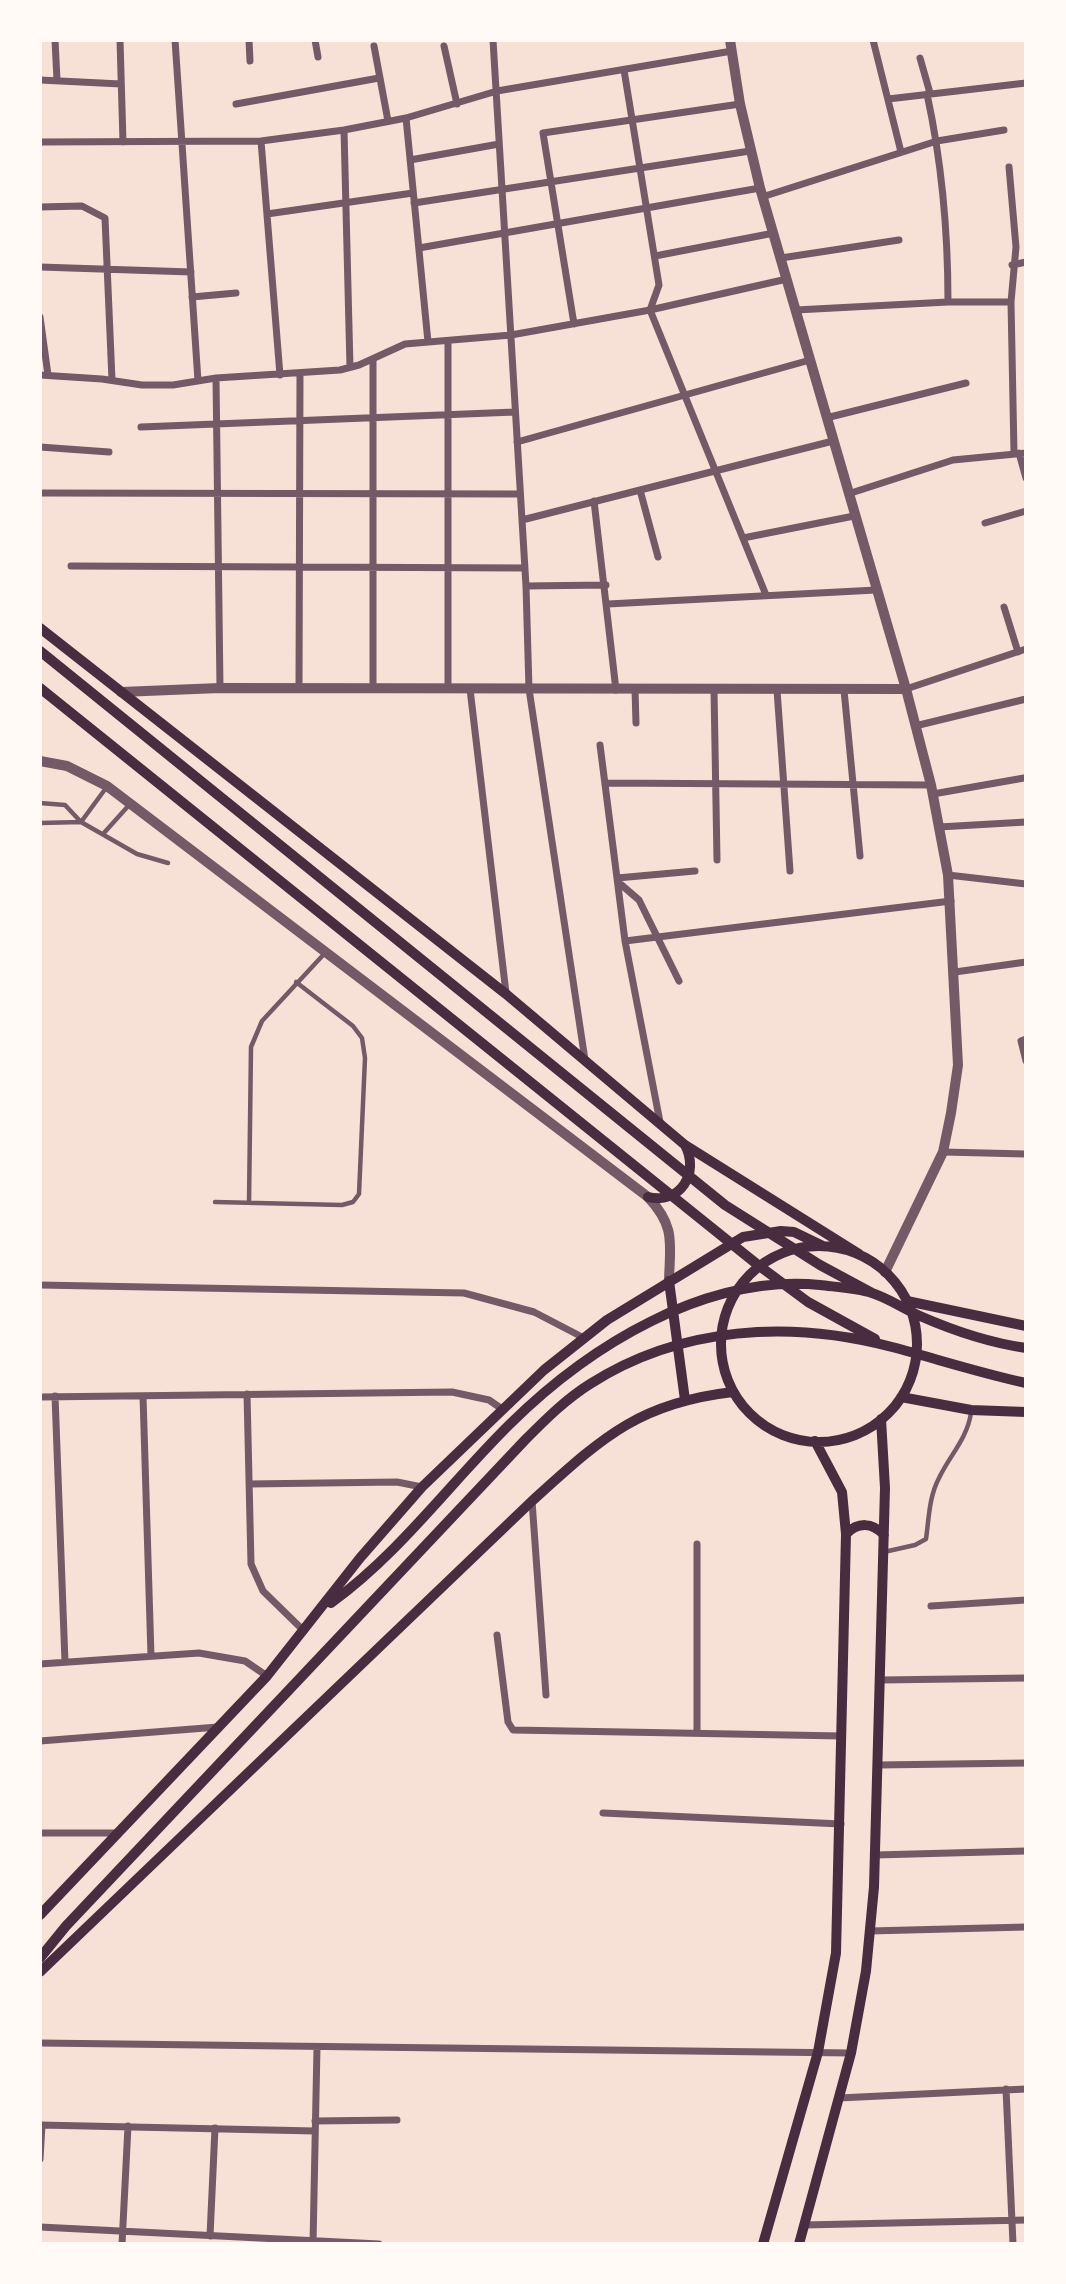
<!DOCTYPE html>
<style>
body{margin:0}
#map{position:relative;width:1066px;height:2284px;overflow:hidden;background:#f7e1d7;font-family:"Zilla Slab",serif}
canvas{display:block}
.frame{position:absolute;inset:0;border:42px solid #fffaf5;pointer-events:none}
</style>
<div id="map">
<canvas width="1066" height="2284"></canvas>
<div class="frame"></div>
</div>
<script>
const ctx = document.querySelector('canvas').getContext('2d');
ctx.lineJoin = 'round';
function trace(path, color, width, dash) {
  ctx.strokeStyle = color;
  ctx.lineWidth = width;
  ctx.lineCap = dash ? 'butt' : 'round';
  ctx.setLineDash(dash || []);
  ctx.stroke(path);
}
const service = new Path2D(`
 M40,803l25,2 16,17 56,32 31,9
 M40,823l41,-1 25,-34
 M103,834l27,-30
 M215,1202l127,3 11,-3 6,-8 6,-136 -3,-20 -9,-12 -57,-44
 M249,1203l2,-156 11,-26 63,-68
 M884,1552l31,-7 11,-6c3,-21 3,-42 13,-61 11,-23 28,-39 32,-65`);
const minor = new Path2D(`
 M55,40l2,40
 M120,40l3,102
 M175,40l23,341
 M249,40l1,21
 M315,40l3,17
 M493,40l33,546 3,103 56,371
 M873,40l28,112
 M374,46l14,75
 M444,46l13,58
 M920,58l10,35
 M624,70l35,215 -9,25 116,285
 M40,80l81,4
 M927,94c15,69 21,137 21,208
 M888,99l138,-16
 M236,104l143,-26
 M406,118l22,224
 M344,130l6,237
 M261,141l19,234
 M40,142l221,-1 83,-11 62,-12 91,-27 235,-40
 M410,160l89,-16
 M1009,167l7,80 -5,55 3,151
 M762,197l175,-56 67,-11
 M414,203l336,-52
 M40,207l42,-1 23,12 7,162
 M267,214l146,-21
 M419,248l341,-60
 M655,256l119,-23
 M781,258l118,-18
 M1012,265l14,-3
 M40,267l151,5
 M192,297l44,-4
 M796,310l152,-8h63
 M40,317l8,58
 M574,324l-31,-191 197,-29
 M448,341v348
 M40,375l62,4 40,6h31l43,-7 124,-8 19,-5 46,-21 106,-9 139,-25 137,-31
 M216,378l4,310
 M826,418l140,-35
 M141,427l374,-15
 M517,442l293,-82
 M40,447l69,5
 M1019,453l7,25
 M640,490l18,67
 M40,493l480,1
 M848,494l105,-34 73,-7
 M594,501l22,189
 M522,520l311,-79
 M985,523l41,-12
 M743,538l111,-22
 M71,566l454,2
 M526,586l80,-1
 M608,604l268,-14
 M1004,607l14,45
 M299,688l1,-314
 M373,688v-329
 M470,689l36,304
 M906,689l120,-40
 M635,690l1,33
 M714,690l3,170
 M777,690l13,181
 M844,690l16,166
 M915,726l111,-27
 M600,745l25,196 35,181
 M605,783l326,2
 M933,794l91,-16
 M939,827l87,-5
 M948,875l78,9
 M617,878l78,-7
 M618,882l21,18 40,81
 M625,941l326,-40
 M955,972l71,-10
 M1026,1039l-5,2 5,20
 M943,1152l83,2
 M40,1285l424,8 70,19 50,26
 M247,1394l4,170 12,27 41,40
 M55,1396l10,266
 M143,1396l8,260
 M40,1397l412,-5 37,8 13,9
 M249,1484l148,-2 25,5
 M532,1501l14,194
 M931,1606l95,-6
 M497,1635l11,87 5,8 329,6
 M40,1664l159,-11 46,8 22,15
 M881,1680l145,-2
 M697,1733v-189
 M40,1741l178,-14
 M878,1765l148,-2
 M603,1813l238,11
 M40,1833h78
 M875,1855l151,-4
 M870,1931l156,-4
 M40,2043l811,10
 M1006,2089l7,155
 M839,2098l187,-9
 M315,2121l82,-1
 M40,2125l275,6
 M40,2159l2,-34
 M804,2225l222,-5
 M40,2227l339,17
 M210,2236l5,-108
 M122,2244l6,-118
 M313,2244l4,-197`);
const tertiary = new Path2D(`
 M730,40l10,64 20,84 146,501 25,96 17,90 10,190 -7,48 -8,39 -58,120
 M121,692l99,-4 686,1
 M40,761l27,5 40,20 541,411c28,30 22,46 21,84`);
const secondary = new Path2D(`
 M40,628l466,366 179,151 174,109
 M40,651l685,554 95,60 52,28
 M40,688l718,577 50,37 67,37
 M648,1197c32,8 52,-24 37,-52
 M721 1344a98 98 0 1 1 196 0a98 98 0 1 1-196 0Z
 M669,1281l16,119
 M907,1301l119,25
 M901,1397l70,13 55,2
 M846,1534c12,-12 26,-12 38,1
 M331,1603c69,-50 119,-120 179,-179 79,-78 195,-150 310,-139 16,2 36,3 52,8 16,5 32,16 48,23 32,14 71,27 106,32
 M40,1915l227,-239 93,-118 62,-71 122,-117 63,-50 136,-83 38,-6 13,1 29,14
 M40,1958l26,-32 460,-487c20,-20 40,-40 64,-55 91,-58 200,-64 302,-37 45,12 88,26 134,36
 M40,1972l492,-471c69,-62 105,-98 201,-109
 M763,2244l55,-192 18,-99 10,-419 -4,-42 -27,-51
 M799,2244l52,-191 15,-82 8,-84 11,-399 -4,-69`);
trace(service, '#755966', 4.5);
trace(minor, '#755966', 7);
trace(tertiary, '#755966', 10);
trace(secondary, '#4a2c40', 10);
</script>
